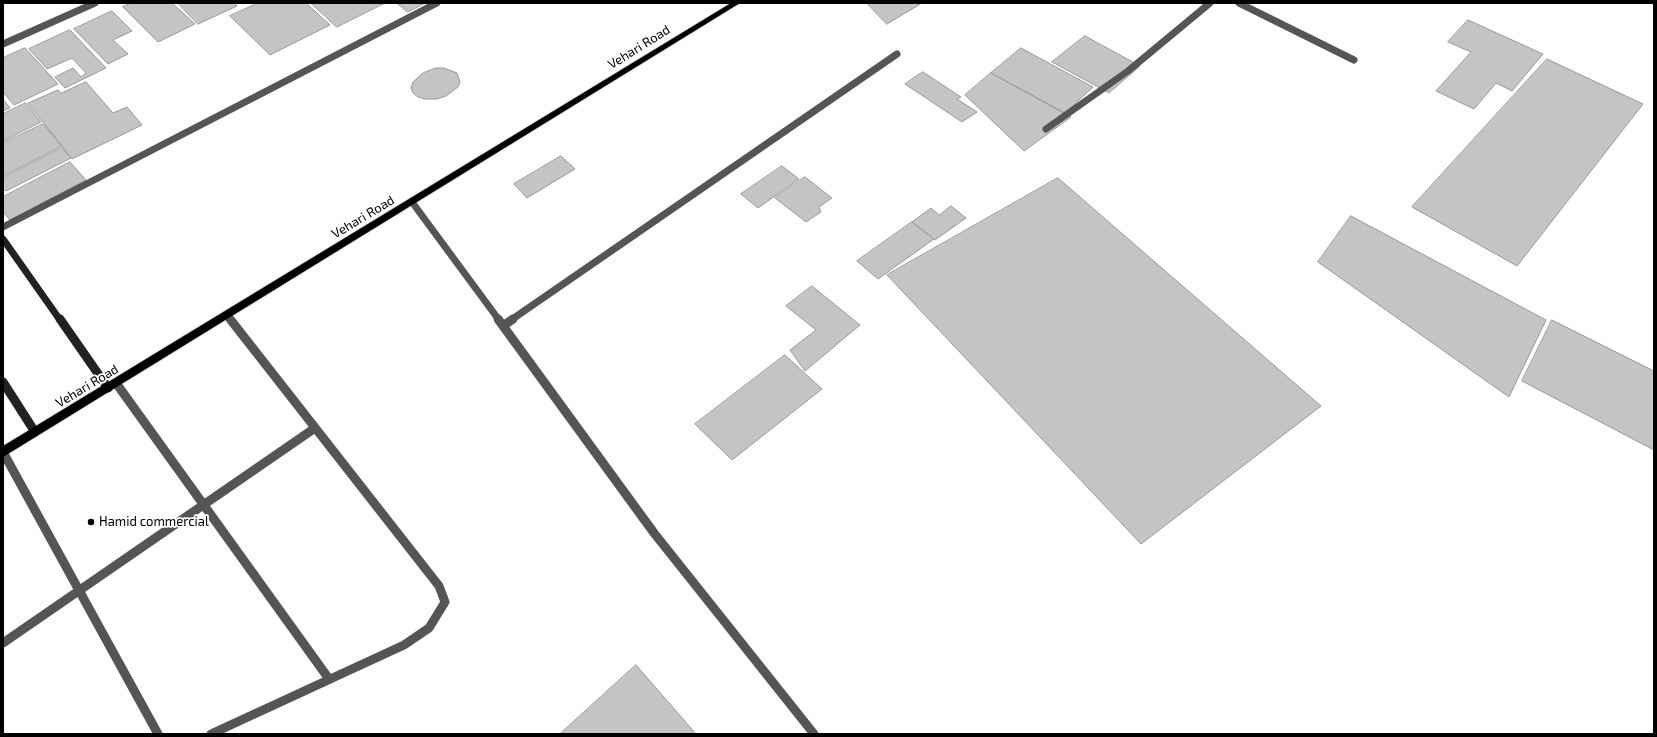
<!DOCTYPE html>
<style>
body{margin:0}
#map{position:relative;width:1657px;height:737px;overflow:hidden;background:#fff;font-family:"Exo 2",sans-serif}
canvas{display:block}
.frame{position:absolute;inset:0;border:4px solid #000;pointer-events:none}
</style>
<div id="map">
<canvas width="1657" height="737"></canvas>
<div class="frame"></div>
</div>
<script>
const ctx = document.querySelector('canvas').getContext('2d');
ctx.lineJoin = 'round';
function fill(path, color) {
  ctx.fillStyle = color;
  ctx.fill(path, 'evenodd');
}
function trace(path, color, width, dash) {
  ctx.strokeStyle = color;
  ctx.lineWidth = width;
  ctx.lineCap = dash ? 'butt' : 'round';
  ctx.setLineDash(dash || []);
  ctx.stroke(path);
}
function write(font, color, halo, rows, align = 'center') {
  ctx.font = font + ' "Exo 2",sans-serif';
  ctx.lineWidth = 3.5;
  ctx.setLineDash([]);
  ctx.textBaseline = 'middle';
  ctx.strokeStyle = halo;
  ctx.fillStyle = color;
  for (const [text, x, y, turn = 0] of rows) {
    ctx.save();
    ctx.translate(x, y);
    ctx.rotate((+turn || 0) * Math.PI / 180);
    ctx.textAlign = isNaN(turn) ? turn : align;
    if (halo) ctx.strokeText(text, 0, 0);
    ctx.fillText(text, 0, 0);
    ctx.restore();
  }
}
const building = new Path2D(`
 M131,3h41l23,21 -37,18 -35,-35z
 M178,3h56l3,3 -39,18z
 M258,3h48l24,22 -60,30 -40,-39z
 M311,3h74l-48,24z
 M397,3h28l-17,9z
 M867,3h55l-35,21z
 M112,11l20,20 -19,9 15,14 -20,10 -34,-35z
 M1468,20l75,34 -31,37 -16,-8 -22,26 -38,-18 35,-39 -23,-10z
 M70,30l36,38 -41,20 -10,-11 18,-9 8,9 5,-4 -14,-15 -25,11 -18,-20z
 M1085,36l55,30 -31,27 -57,-31z
 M25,48l33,36 -44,21 -11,-13v-34z
 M1021,48l72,39 -28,26 -74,-40z
 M1547,59l96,45 -126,162 -105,-59z
 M436,68h8l13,5 3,9 -2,5 -12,9 -9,3h-12l-7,-2 -5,-4 -2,-5 2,-6 10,-9z
 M923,72l38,25 -4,2 20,13 -15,10 -57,-38z
 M991,73l80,44 -47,34 -59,-56z
 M86,82l27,31 14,-6 15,18 -70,34 -44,-56 30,-13 3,3z
 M3,99l7,9 -7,3z
 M26,103l15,19 -38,19v-27z
 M43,124l19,22 -59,30v-33z
 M62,148l9,10 -65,33 -3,-3v-10z
 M561,156l14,13 -48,29 -13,-14z
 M70,162l16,18 -76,40 -7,-8v-15z
 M782,166l17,13 -41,29 -17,-14z
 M805,177l27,21 -13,9 2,5 -15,10 -31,-24z
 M1058,178l263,228 -180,138 -254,-269z
 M951,206l15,12 -31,22 -23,-18 19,-14 8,7z
 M1351,216l195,104 -37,77 -191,-135z
 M912,222l22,17 -56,40 -21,-18z
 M812,286l48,39 -55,46 -15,-21 26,-20 -30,-24z
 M1552,320l102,51v79l-132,-69z
 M785,355l37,34 -90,71 -37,-36z
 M636,665l60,69h-136z`);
const streetFar1 = new Path2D(`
 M1239,3l115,57
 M3,44l92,-41
 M1046,129l82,-58 82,-68
 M412,202l87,118
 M3,227l434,-224
 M227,315l4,5
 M511,320l386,-266`);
const street = new Path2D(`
 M498,319l156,214 160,201
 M503,326l10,-7
 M116,383l213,296
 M3,452l155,282
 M3,643l312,-215
 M211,734l193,-89 25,-17 16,-26 -6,-16 -209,-267`);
const secondaryFar1 = new Path2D(`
 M3,239l57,81`);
const secondary = new Path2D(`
 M60,319l48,69
 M3,382l32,50`);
const primary = new Path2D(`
 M731,3h9l-737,454v-11z`);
const markers = [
 [91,522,4,"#000"]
];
const streetNames = [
 ["Vehari Road",639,47,-32],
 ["Vehari Road",363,217,-31],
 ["Vehari Road",87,386,-31]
];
const poiNames = [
 ["Hamid commercial",99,522]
];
fill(building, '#c4c4c4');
trace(building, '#999', 1);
trace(primary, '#dbdbdb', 2);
trace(streetFar1, '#555', 7);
trace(street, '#555', 9);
trace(secondaryFar1, '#222', 7);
trace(secondary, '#222', 9);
fill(primary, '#000');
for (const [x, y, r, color] of markers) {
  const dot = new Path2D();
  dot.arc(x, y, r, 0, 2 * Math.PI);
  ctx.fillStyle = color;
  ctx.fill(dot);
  trace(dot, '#fff', 1.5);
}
write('13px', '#000', '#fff', streetNames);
write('13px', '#000', '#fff', poiNames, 'left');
</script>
